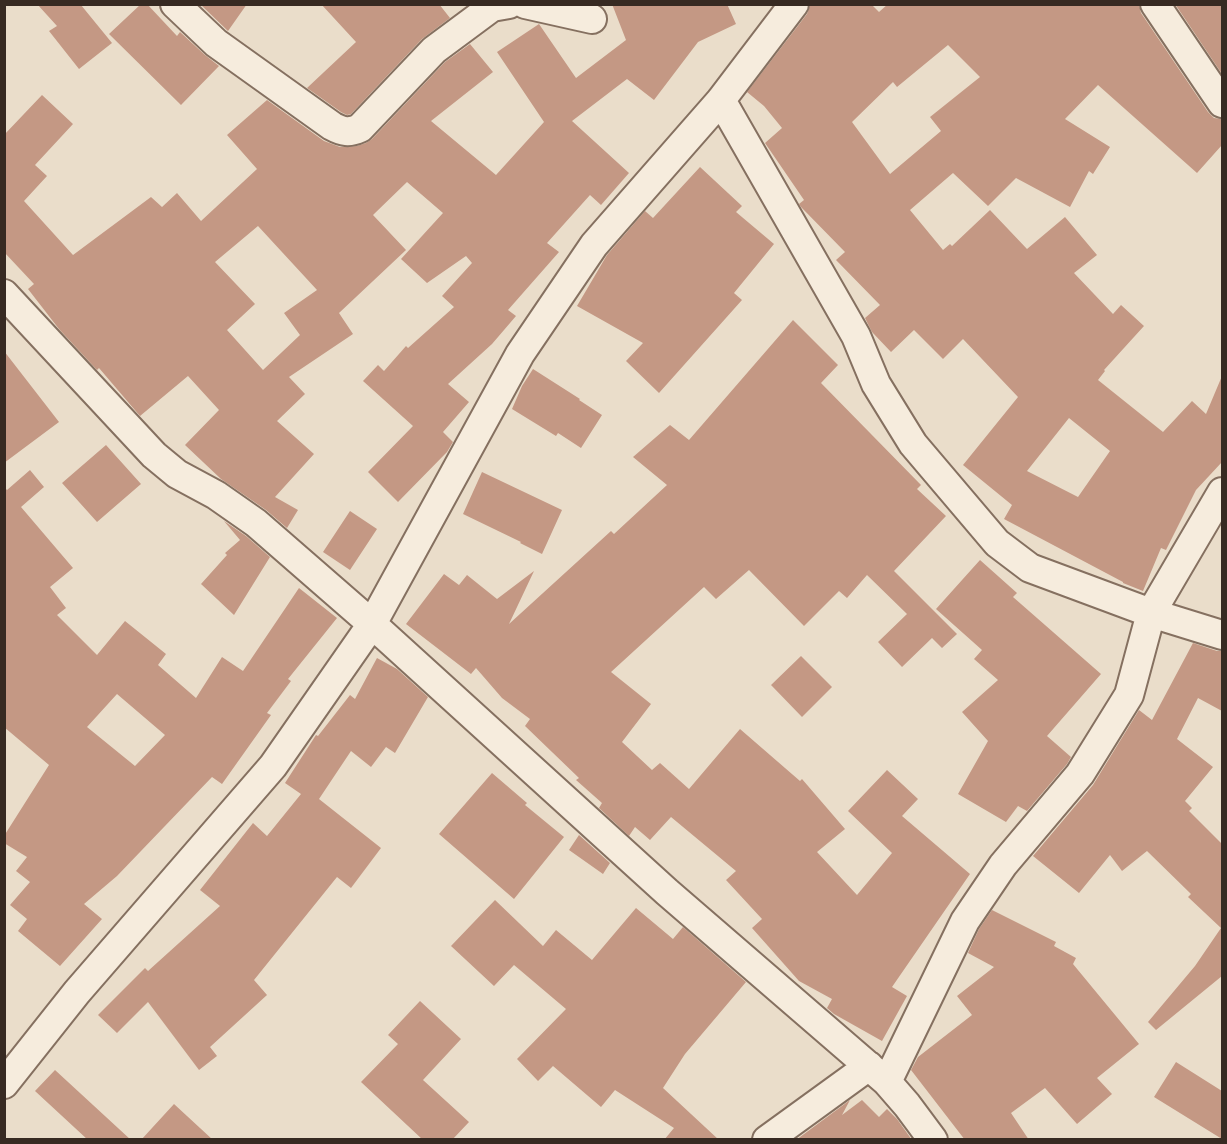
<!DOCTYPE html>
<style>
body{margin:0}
#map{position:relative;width:1227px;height:1144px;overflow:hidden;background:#eaddca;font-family:"IBM Plex Serif",serif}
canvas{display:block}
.frame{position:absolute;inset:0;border:6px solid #372a22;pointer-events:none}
</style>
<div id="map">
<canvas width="1227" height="1144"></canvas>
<div class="frame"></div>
</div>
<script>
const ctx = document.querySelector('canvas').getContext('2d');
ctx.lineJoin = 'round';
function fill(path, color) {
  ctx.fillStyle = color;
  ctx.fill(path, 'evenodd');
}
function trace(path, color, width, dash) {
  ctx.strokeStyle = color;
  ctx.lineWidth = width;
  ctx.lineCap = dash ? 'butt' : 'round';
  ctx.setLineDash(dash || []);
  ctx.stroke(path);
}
const building = new Path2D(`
 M37,4l44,1 31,38 -33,26 -30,-38 8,-5z
 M141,4h6l30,32 3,-4 25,23 14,11 -38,39 -72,-71z
 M200,4h47l-19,27z
 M321,4h118l11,14 -28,21 -71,75 -4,1 -6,-3 -34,-24 49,-46z
 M612,4h115l9,20 -38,18 -44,58 -27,-21 -55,42 57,52 -28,32 -11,-10 -43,48 12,9 -51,58 8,6 -24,28 -44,40 21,18 -26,30 10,10 -6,10 -49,50 -30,-30 45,-46 -50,-45 15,-16 6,6 22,-25 2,2 46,-41 -12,-11 30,-33 -6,-7 -39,27 -26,-24 42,-46 -36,-31 -34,33 33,35 -67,63 14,21 -64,43 16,17 -28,27 37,33 -39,43 23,13 -11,18 -21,-18 -45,-31 -36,-34 34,-35 -31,-34 -48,40 -41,-48 -2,2 -38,-41 -31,-40 6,-5 -30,-32v-117l38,-40 31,29 -38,41 12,11 -23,25 49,54 78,-58 11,10 15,-14 24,28 56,-52 -30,-34 40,-35 57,41 16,6 17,-1 9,-3 6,-4 73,-77 25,-18 23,28 -62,49 65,54 48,-53 -47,-70 42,-28 37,54 50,-38zM258,226l59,64 -33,23 16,22 -37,35 -36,-40 28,-26 -40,-42z
 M810,4h61l8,8 9,-8h251l2,9 67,99 6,6 8,1v26l-25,28 -99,-88 -33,34 45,28 -17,27 -4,-3 -19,36 -54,-29 -28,28 -35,-33 -43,37 33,40 7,-6 2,2 38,-36 37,39 38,-32 32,38 -23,18 39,41 8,-9 23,21 -40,44 1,1 -7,9 65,52 29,-31 14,13 16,-38v86l-26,28 -30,60 -5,-2 -18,43 -20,-8v-1l-119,-63 8,-14 -49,-40 55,-68 -55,-58 -20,20 -29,-29 -23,22 -19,-20 -7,-14 15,-13 -44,-45 9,-8 -44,-45 -2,-3 5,-4 -39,-57 17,-15 -18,-22 -17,-14 60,-78zM948,45l32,32 -50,40 11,14 -51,43 -38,-52 41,-40 4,5zM1069,418l41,33 -32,46 -51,-26z
 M1175,4h47v70z
 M700,167l42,39 -6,6 38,32 -40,49 8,7 -83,93 -33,-32 17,-18 -66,-37 30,-51 38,-44 8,7z
 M793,320l45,45 -17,18 100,102 -4,4 29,27 -52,55 63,63 -15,14 -10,-10 -30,29 -24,-25 29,-28 -40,-39 -20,23 -8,-7 -35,35 -55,-56 -33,29 -12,-12 -93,85 40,32 -29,38 30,28 8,-7 29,26 51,-60 60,52 2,-2 43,50 -28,23 40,43 35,-42 -44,-42 39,-41 31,29 -16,17 68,58 -78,113 15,9 -25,45 -48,-27 -7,-6 5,-9 -33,-18 -47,-53 10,-9 -36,-39 10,-9 -65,-54 -21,23 -15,-13 -6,9 -30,-28 3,-5 -26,-23 3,-2 -54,-52 5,-7 -28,-21 -26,-30 -5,6 -65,-50 38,-50 15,11 8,-10 30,24 37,-28 -25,53 102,-93 3,3 53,-49 -34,-28 37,-32 19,15z
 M4,351l55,71 -55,41z
 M533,369l47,30 -1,1 23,15 -21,33 -23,-15 -2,3 -44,-27 10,-23z
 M106,445l35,39 -44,38 -35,-39z
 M30,470l14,17 -23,20 52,61 -23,19 16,21 -9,7 40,40 28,-34 41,33 -8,11 38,33 26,-41 21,14 56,-83 38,30 -49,61 3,2 -24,32 4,2 -49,69 -10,-7 -95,99 -33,28 18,15 -42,47 -42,-35 9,-12 -17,-14 20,-23 -14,-11 11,-14 -23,-14v-7l45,-71 -45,-38v-240l3,3zM117,694l48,41 -30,31 -48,-39z
 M482,472l80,38 -20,44 -22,-11 1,-1 -58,-28z
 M350,511l27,18 -27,41 -27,-18z
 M224,521l22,15 24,21 -36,58 -33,-31 26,-29 -2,-2 15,-13z
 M980,560l37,33 -4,4 88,77 -54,62 24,21 -4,7 -40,47 -9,-5 -12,16 -48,-28 30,-53 -26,-29 36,-32 -24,-21 8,-9 -46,-41z
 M1193,643l24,8h5v60l-24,-13 -21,41 36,28 -28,34 7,7 -3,3 33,33v132l-66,54 -8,-8 47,-56 26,-38 -33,-31 3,-3 -44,-43 -25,20 -12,-16 -31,38 -46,-37 60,-71 46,-75 13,10z
 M801,656l31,31 -30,30 -31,-32z
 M377,658l20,11 31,28 -33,56 -9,-6 -15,20 -20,-16 -32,48 62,49 -30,40 -14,-11 -83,103 13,15 -57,52 7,9 -18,14 -51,-68 -31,31 -19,-18 47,-47 3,3 72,-65 -20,-16 53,-67 14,13 34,-42 -16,-11 31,-48 2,1 32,-41 5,4z
 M492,773l35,30 -2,2 39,32 -50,62 -75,-65z
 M579,835l31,28 -7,11 -34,-24z
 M495,900l48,46 13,-16 36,30 44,-52 37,31 10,-12 63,55 -61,72 -22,34 56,52h-55l10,-12 -59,-38 -14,17 -48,-41 -15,15 -21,-22 49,-50 -52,-44 -20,21 -43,-40z
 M992,910l64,32 -2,4 22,12 -3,6 66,80 -42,34 15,16 -35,30 -32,-36 -34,25 18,27h-64l-54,-70 7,-13 54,-42 -15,-19 37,-29 -26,-14 11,-24z
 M420,1001l41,38 -38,41 46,42 -17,18h-29l-62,-58 37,-38 -10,-9z
 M1176,1062l46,29v48l-68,-42z
 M55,1070l76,70h-43l-53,-49z
 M850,1100l-8,15 20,-15 17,17 8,-8 10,10 15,21h-116z
 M174,1104l39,36h-72z`);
const minor = new Path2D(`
 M175,4l41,39 116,83c11,6 17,7 28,2l74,-78 58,-43 17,-3
 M525,4l67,15
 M1155,4l67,99
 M721,100l135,236 20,48 37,60 84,99 33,25 121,45 71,22
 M4,294l150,161 23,19 39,21 40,28 116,101 295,268 220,190 20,23 26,35
 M887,1082l78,-161 38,-56 77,-91 49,-79 22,-82 71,-121
 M4,1084l73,-92 196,-226 99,-142 148,-270 74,-109 127,-145 73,-96
 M767,1140l102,-74`);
fill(building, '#c49884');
trace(minor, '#857060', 32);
trace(minor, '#f6ecdd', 28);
</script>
